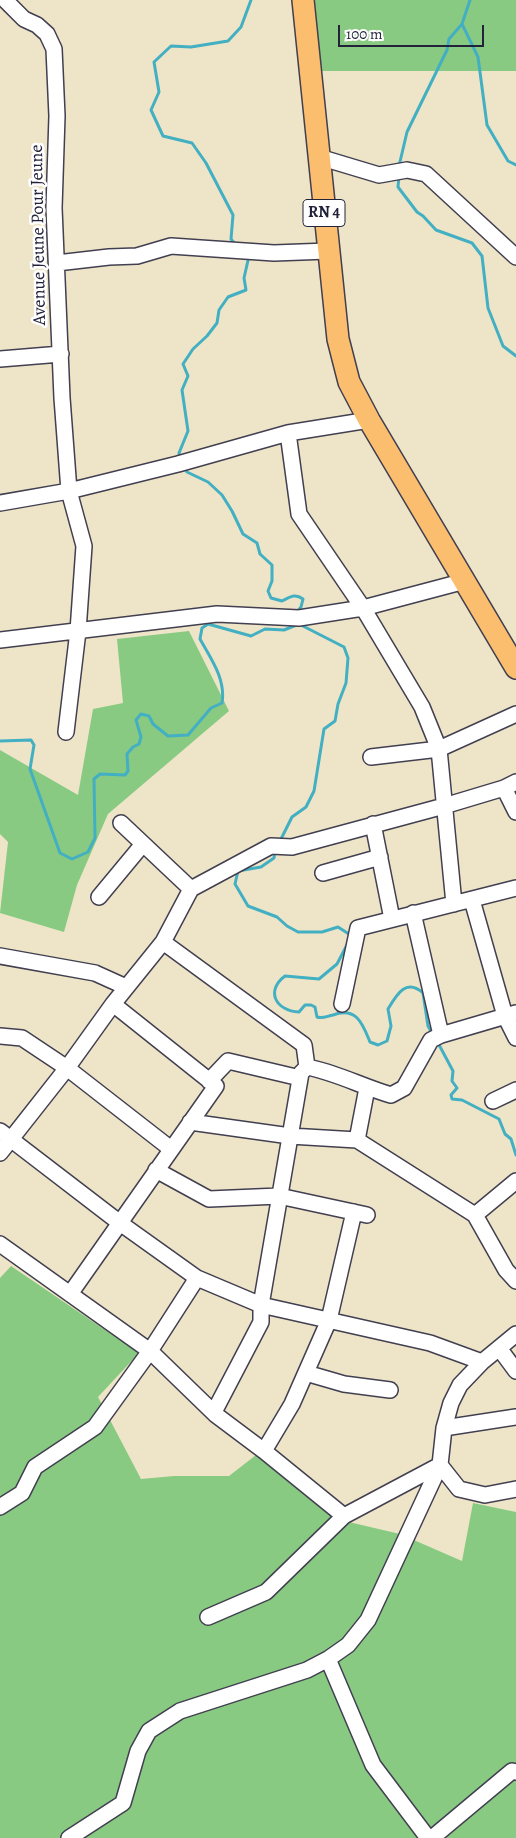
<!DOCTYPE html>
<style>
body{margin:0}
#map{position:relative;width:516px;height:1838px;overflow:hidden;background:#eee5c8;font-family:Alegreya,serif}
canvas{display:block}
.scale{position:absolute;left:338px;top:25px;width:146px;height:22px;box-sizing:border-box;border:2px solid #22223b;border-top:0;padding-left:6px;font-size:15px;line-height:18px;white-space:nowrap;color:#22223b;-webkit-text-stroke:4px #fff;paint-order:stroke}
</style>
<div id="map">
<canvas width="516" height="1838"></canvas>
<div class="scale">100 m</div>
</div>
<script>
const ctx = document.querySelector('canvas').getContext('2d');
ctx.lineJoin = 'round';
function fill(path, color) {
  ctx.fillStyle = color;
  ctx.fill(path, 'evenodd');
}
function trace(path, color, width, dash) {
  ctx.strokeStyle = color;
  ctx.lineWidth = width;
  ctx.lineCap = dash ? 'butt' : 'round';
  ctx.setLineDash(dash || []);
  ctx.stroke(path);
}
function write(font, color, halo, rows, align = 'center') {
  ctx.font = font + ' Alegreya,serif';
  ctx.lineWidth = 5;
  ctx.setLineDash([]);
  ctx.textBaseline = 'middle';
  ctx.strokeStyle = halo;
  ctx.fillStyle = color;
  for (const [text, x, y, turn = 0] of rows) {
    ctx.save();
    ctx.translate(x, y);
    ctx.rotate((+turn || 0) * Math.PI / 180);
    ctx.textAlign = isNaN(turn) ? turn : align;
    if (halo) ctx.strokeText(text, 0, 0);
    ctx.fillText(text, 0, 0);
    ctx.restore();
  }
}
const green = new Path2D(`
 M311,0h205v71h-195z
 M189,631l40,80 -121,103 -31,71 -13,47 -64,-19 8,-71 -8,-8v-84l78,45 15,-86 30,-6 -6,-64z
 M11,1266l128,87 -41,44 43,82 33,-3h55l27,-21 80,64 64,15 62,27 11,-58 43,9v326h-516v-560z`);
const stream = new Path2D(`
 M462,24l16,33 9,68 21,36 8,4
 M399,166l8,-34 40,-82 2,-11 13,-15 8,-24
 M399,176l-1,11 19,25 6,4 13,14 36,13 10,13 6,52 15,38 13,10
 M236,245l-5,-6 2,-24 -27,-52 -14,-20 -29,-7 -12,-26 8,-18 -5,-30 17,-16 20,1 37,-6 13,-14 10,-27
 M181,460l-2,-7 9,-22 -6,-41 6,-14 -5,-12 10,-15 14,-13 10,-13 2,-13 9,-13 18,-7 -2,-12 5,-22
 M185,468l2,4 21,10 14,13 10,16 11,23 14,9 3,11 12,11v16l-4,10 3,7 11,3c8,-4 13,-8 21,-2l-2,8 -5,6
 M0,741l31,-1 3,5 -4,24 30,84 12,6 16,-7 7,-14 -1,-59 6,-5 25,1 3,-4 -1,-17 6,-7 6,-3 2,-7 -5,-17 5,-6 8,2 4,8 15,12 20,-1 23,-27 11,-5c4,-24 -11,-44 -22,-64l2,-11 6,-4 43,12 14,-7 19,1 15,-6
 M280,841l12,-24 14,-10 8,-16 10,-62 11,-8 3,-17 8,-21 2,-25 -4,-11 -45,-23
 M275,851l-1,7 -13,9 -23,4 -3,13 13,22 29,11 10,9 11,6h24l16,-5 14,9
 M349,941l-12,23 -18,15 -34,-3c-20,15 -9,35 14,36l6,-7h6l4,2 2,10c6,2 10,-1 16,-2 24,-9 30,10 37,27l8,3 9,-4 4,-15 -3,-17c9,-15 18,-31 35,-16l5,33 4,7
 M437,1041l16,30 -1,10 5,7 -6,7 1,4 10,1 37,19 6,15 6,5 5,16`);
const minor = new Path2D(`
 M5,0l19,19 13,6 10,9 7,15 3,67 -3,92 8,190 7,93 15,55 -6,85 -12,101
 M319,157l60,18 28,-5 19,4 90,83
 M57,263l52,-6 28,-1 34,-10 103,7 54,-2
 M0,359l61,-5
 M288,433l11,81 64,94 59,99 17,42 15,155
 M0,503l69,-12 109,-27 110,-31 81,-13
 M0,640l217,-26 82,4 64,-10 102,-27
 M371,757l68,-8 77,-35
 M504,788l12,24
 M121,823l70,66
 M373,824l19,95
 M323,873l57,-16
 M99,897l44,-53
 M472,900l33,116 11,22
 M413,913l28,122
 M163,942l141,103 3,22
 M0,956l95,17 31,14
 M342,1004l16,-76 158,-40
 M0,1036l22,2 45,30 104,81
 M209,1081l19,-20 72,17
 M493,1101l23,-11
 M190,1122l100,14 67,4 118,75 31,55 10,11
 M0,1131l120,92 77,55 64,27 169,38 52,19
 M357,1140l10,-52
 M0,1153l67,-85 46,-64 50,-62 28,-53 80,-43 21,1 152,-41 60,-18 12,-6
 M156,1170l53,29 70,-3 88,19
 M475,1215l41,-34
 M0,1244l150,107 66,64 48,36 80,65
 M70,1294l146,-208 -103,-82
 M499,1348l17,23
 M306,1373l38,11 46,6
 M214,1412l47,-90v-17l40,-232 6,-6c28,5 56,20 84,28l13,-7 27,-48 10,-5 75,-22
 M444,1428l72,-11
 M264,1451l28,-47 37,-84 25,-108
 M0,1507l22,-14 13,-26 60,-40 55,-76 47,-73
 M208,1617l58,-25 78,-76 96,-51 19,24 26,6 31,-6
 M328,1659l45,106 55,73
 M69,1838l54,-35 15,-52 11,-20 31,-20 127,-41 21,-11 20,-14 20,-25 72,-155 4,-37 7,-25 9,-18 22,-23 34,-28
 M432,1838l80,-67 4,1`);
const highway = new Path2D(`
 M303,0l35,339 11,43 20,38 147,248`);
const shields = [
 [324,213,42]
];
const shieldNames = [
 ["RN 4",324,213]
];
const streetNames = [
 ["Avenue Jeune Pour Jeune",39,235,-91]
];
fill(green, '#89ca82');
trace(stream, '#43afc2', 3);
trace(minor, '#413f50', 18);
trace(highway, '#413f50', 24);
trace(minor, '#fff', 15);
trace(highway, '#fbbe6e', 21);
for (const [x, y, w] of shields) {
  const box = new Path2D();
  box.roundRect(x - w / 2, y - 13.5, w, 27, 4);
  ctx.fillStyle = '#fff';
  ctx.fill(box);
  trace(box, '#22223b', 1);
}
write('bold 16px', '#22223b', null, shieldNames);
write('18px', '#22223b', '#fff', streetNames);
</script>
